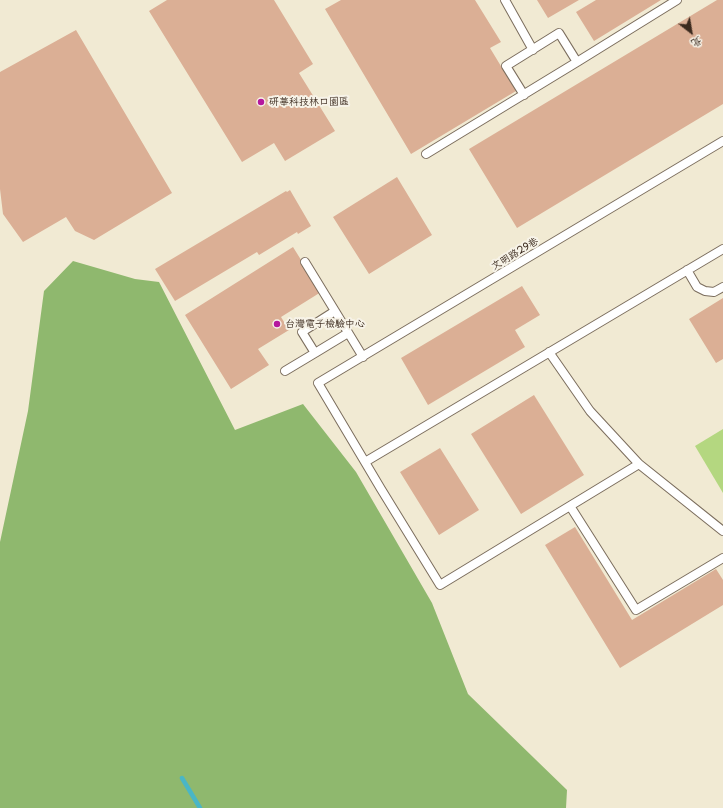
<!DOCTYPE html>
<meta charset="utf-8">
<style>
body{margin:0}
#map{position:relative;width:723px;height:808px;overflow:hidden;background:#f1ead3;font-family:"Playpen Sans","LXGW WenKai TC",sans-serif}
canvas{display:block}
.north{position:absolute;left:671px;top:12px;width:40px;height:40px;-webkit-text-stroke:3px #f7f3e8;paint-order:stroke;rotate:149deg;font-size:11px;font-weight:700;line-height:16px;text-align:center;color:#3b2a1e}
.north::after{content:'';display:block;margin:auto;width:14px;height:18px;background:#3b2a1e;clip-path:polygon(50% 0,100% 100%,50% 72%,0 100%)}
</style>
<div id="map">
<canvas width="723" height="808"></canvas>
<div class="north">北</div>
</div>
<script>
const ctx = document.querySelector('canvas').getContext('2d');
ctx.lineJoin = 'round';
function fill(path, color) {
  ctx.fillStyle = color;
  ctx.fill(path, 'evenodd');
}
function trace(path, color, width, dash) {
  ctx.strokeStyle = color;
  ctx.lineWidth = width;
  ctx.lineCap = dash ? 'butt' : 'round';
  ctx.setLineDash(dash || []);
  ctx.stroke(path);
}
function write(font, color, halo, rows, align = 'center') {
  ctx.font = font + ' "Playpen Sans","LXGW WenKai TC",sans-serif';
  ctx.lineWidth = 4;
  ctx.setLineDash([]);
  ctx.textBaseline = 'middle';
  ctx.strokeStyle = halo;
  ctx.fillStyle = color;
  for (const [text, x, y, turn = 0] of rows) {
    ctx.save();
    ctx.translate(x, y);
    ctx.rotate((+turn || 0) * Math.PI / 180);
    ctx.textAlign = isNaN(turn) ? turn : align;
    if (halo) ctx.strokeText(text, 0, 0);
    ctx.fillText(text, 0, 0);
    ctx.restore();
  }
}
const green = new Path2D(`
 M723,429v64l-28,-47z`);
const forest = new Path2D(`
 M73,261l62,18 24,3 76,148 68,-26 53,68 76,131 36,91 99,96 -1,18h-566v-266l28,-131 16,-120z`);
const stream = new Path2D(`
 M182,778l18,30`);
const building = new Path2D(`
 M167,0h107l39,64 -14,9 36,58 -50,30 -11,-18 -32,19 -93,-151z
 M341,0h134l26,42 -11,6 26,43 -105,63 -86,-145z
 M537,0h42l-31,18z
 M596,0h65l-67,41 -18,-29z
 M717,0h6v104l-206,124 -48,-79z
 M76,30l96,163 -78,47 -19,-9 -9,-14 -43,25 -20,-28 -3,-25v-117z
 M397,177l35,58 -63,39 -36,-57z
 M290,190l21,36 -13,8 -1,-2 -38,23 -2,-3 -82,49 -20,-32 131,-78 1,1z
 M293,247l28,45 -40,25 8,13 -31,19 11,16 -38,24 -46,-74z
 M522,286l18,29 -25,15 10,17 -97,58 -27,-47z
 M723,298v61l-7,4 -27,-44z
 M534,395l50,80 -63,39 -50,-80z
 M440,448l39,62 -40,25 -39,-63z
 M575,527l57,93 84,-51 7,11v25l-103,63 -75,-123z`);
const service = new Path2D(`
 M505,0l28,50
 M577,62l100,-62
 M426,154l151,-92 -18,-29 -53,33 18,29
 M305,262l30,49
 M687,270l10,17 8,4 9,1 9,-5
 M348,333l-33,20 -13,-21 33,-21 28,46
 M549,352l41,59 49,53 84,67
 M285,371l30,-18
 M365,462l358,-213
 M639,464l-199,121 -59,-96 -63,-106 405,-242
 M570,506l66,104 87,-52`);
const markers = [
 [261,102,4,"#b5179e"],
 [277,324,4,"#b5179e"]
];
const poiNames = [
 ["研華科技林口園區",269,102],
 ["台灣電子檢驗中心",285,324]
];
const streetNames = [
 ["文明路29巷",515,254,-31]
];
fill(green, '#b4d780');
fill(forest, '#8fb86e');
trace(stream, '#4ab6c6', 4.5);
fill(building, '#dbaf95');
trace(service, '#7b6d5d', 10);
trace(service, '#fff', 8);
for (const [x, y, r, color] of markers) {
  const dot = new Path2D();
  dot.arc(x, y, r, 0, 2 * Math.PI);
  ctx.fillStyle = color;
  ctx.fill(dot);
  trace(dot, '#f7f3e8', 1.5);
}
write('10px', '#3b2a1e', '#f7f3e8', poiNames, 'left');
write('10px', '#3b2a1e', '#f7f3e8', streetNames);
</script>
